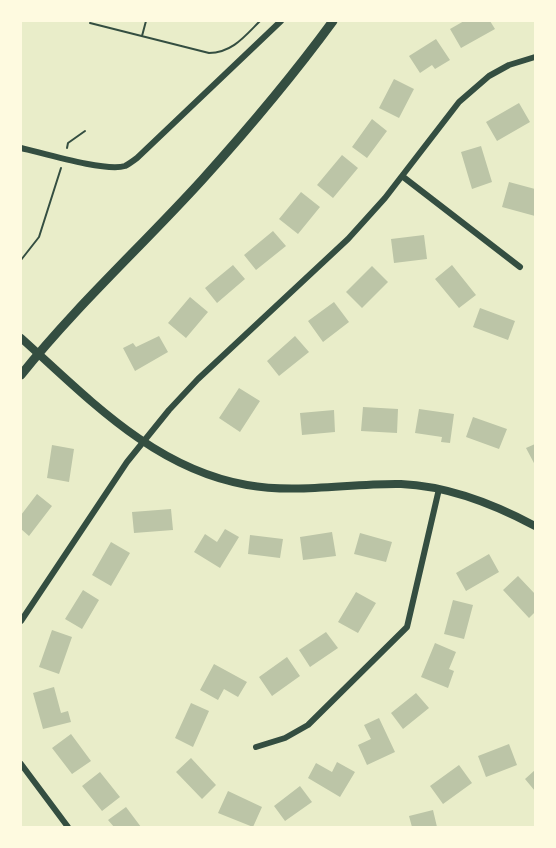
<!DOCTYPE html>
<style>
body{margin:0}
#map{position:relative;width:556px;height:848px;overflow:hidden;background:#e9edc9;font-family:Commissioner,sans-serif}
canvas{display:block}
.frame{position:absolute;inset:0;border:22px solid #fefae0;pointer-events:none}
</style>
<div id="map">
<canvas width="556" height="848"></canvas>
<div class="frame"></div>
</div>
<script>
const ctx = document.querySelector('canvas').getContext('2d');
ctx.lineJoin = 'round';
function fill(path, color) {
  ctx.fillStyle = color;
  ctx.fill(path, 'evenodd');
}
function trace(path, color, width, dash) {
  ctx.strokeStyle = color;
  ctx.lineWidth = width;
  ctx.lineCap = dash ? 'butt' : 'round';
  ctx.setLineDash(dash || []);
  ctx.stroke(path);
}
const building = new Path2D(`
 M464,21h26l5,8 -34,19 -11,-19z
 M436,39l14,21 -15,9 -3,-4 -12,8 -11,-17z
 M394,79l20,10 -15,29 -20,-10z
 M519,103l11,19 -33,19 -11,-19z
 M372,119l15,12 -20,27 -15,-11z
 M481,146l11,36 -20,7 -11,-37z
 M342,155l16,13 -25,30 -16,-13z
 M509,182l26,7v27l-33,-9z
 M301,192l19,15 -22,27 -19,-15z
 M273,231l13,15 -30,24 -12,-15z
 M424,235l3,24 -33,4 -3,-24z
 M233,265l12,14 -28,24 -12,-15z
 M452,265l24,30 -17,13 -24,-29z
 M372,266l16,16 -26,26 -16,-16z
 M190,297l18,15 -22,26 -18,-15z
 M334,302l15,20 -26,20 -15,-21z
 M480,308l35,13 -7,19 -35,-13z
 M159,336l9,16 -33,19 -12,-23 10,-5 3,4z
 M295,336l14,16 -30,24 -12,-15z
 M239,388l21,13 -20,31 -21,-14z
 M363,407l35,2 -1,24 -36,-2z
 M419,409l35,5 -4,29 -9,-1 1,-5 -27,-4z
 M334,410l1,22 -33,3 -2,-22z
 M473,417l34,12 -8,20 -33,-12z
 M535,444v21l-9,-17z
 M52,445l22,4 -5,33 -22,-4z
 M37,494l15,12 -23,30 -8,-7v-14z
 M171,509l2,21 -39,3 -2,-21z
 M225,529l14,8 -19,31 -26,-16 11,-18 12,8z
 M332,532l4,24 -33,4 -3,-23z
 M360,533l32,9 -6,20 -32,-8z
 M250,535l33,4 -3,19 -32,-4z
 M111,542l19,11 -19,33 -19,-11z
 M489,554l10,18 -33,19 -10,-18z
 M518,576l17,18v18l-6,6 -26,-28z
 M83,590l16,10 -17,29 -17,-10z
 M356,592l20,11 -18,30 -20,-11z
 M453,600l20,5 -9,34 -20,-5z
 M52,630l20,7 -13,37 -20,-7z
 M326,632l12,16 -28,19 -11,-17z
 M435,643l21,9 -7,17 5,2 -6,17 -27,-11z
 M287,657l13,19 -28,20 -13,-19z
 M214,664l33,18 -9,15 -14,-8 -6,11 -18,-10z
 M54,687l7,26 7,-2 3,11 -28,7 -10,-36z
 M416,693l13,15 -26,21 -12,-16z
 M191,703l18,8 -16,36 -18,-9z
 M379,718l16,34 -28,13 -9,-20 13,-6 -7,-14z
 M71,734l20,27 -19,13 -20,-26z
 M509,744l8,21 -31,12 -8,-21z
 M191,758l25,27 -14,14 -26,-27z
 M337,762l18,10 -15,25 -32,-19 8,-15 16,9z
 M459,765l13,18 -29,21 -13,-18z
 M535,770v21l-10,-12z
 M100,772l20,25 -18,14 -20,-25z
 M300,786l12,16 -27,19 -11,-15z
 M228,791l34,16 -9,20 -35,-14z
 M126,807l15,20h-27l-6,-7z
 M433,810l4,17h-25l-3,-11z`);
const path = new Path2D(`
 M90,23l119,30c23,0 36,-17 51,-32
 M142,36l4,-15
 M67,148l1,-5 17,-12
 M21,260l18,-23 22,-69`);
const minor = new Path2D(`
 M21,148c22,5 84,24 104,18 4,-2 8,-5 12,-8l144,-137
 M402,176l118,91
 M21,621l106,-159 42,-52 29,-31 150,-140 37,-41 74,-96 30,-26 20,-11 26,-8
 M256,747l29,-9 23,-13 99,-98 32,-138
 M21,764l47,63`);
const tertiary = new Path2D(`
 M21,338c67,60 133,131 226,147 50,9 103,-2 154,-1 48,2 93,20 134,42`);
const secondary = new Path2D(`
 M21,375c55,-69 121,-129 181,-195 46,-51 90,-103 131,-159`);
fill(building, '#bcc5a7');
trace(path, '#344e41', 2);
trace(minor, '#344e41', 6);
trace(tertiary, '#344e41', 8);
trace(secondary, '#344e41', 9);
</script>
